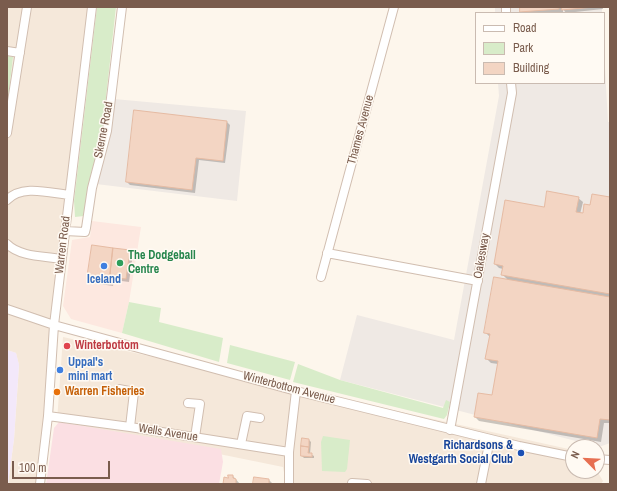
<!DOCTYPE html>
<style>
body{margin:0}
#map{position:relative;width:617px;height:491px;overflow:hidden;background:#fdf6ec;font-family:"Archivo Narrow",sans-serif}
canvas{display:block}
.frame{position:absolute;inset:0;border:8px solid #7a5c4d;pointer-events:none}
.legend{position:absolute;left:475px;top:12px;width:130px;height:72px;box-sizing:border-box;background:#fffaf3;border:1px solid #cabbb1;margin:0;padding:5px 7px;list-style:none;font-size:12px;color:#7a5c4d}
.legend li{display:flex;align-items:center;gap:8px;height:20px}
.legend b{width:20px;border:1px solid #cabbb1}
.north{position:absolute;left:565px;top:439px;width:40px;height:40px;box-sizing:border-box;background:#fffaf3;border:1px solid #cabbb1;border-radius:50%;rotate:294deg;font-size:11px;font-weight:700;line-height:16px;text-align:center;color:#7a5c4d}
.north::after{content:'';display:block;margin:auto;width:14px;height:18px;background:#e76f51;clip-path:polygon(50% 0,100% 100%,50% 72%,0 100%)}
.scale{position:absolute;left:12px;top:461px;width:98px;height:18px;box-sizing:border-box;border:2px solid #7a5c4d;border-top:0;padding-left:5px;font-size:12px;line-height:14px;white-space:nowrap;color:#7a5c4d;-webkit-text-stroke:3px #fffaf3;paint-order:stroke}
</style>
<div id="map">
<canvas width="617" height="491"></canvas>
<div class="frame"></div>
<ul class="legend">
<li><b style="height:5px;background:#fff"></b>Road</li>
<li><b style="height:11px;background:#d8ecc9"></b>Park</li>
<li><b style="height:11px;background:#f3d5c3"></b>Building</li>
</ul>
<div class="north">N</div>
<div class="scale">100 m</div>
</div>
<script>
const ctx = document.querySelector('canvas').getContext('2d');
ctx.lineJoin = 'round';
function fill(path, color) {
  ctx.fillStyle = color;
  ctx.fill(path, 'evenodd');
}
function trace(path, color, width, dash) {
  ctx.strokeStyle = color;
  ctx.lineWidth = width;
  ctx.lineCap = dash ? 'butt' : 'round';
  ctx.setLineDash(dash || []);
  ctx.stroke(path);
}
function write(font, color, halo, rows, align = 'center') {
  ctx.font = font + ' "Archivo Narrow",sans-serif';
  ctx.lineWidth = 3;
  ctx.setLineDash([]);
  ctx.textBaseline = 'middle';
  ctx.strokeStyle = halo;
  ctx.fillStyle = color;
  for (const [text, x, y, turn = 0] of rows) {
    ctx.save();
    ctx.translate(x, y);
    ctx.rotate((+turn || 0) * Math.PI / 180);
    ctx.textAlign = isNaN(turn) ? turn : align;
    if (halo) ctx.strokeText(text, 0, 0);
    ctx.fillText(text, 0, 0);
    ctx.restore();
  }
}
const residential = new Path2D(`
 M7,7h85l-52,477h-32l6,-45 5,-74 -3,-12 -9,-3v-242l6,-51 -6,-1z
 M63,337l510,113v21h24l6,10 -2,3h-315l-3,-17 -226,-46z`);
const commercial = new Path2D(`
 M92,221l49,6 -12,75 -7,31 -51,-14 -8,-13 9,-66 18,-3z`);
const industrial = new Path2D(`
 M495,7h107v6h-107z
 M604,50l4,72h2v321l-11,4 -259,-67 17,-65 97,25 45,-244 -1,-13h106z
 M114,99l132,12 -9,90 -141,-17z`);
const education = new Path2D(`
 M7,350l9,3 3,12 -5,74 -6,45h-1z`);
const medical = new Path2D(`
 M59,422l162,27 2,13 -4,22h-173l8,-56z`);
const green = new Path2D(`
 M97,7h19l-14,127 -14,52 -4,30 -9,1 -1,-16z
 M7,56l6,1 -6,51z
 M129,302l32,6 -2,14 64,16 -4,24 -97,-29z
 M230,345l65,17 -5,18 -63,-17z
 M298,364l42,16 103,28 3,-8 4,2 -3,13 -3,4 -151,-37z
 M323,436l27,4 -3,29 -2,3 -23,-1 -1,-29z`);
const shadow = new Path2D(`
 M521,7h82v2l-37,4 -3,-4v4h-40l-2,-2z
 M227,122l3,3 -5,38 -26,-3 -4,33 -65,-8 -3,-3z
 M578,198l5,4 -3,12h4l6,-8 20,-8v225h-6l-3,19 -122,-21 -4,-4 18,-21 5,-32 -7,-1 -5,-5 4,-21 -5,-5 24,-51 -7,-7 1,-5 -4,-1 -4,-4 50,-56z
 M92,246l38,5 3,3 -4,28 -15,-2 -1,6 -20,-3 -5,-4z
 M309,440l2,2 -1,12 4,2v2h-10l-2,-2z
 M233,476l7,8h-16l5,-5z
 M269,480l4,4h-19z`);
const building = new Path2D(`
 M520,7h39v2l-39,3z
 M562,7h32l-32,3z
 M134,110l93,11 -4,40 -27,-3 -4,32 -66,-8z
 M547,191l32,6 -3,15 7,1 1,-9 6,1 2,-11 18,3v97l-109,-19 2,-9 -9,-2 11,-64 39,7z
 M92,245l21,3 -4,34 -22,-3z
 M113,248l17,2 -4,29 -16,-2z
 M494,277l116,20v123l-10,-1 -3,19 -123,-21 4,-24 14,2 6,-34 -13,-2 5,-25 -6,-1z
 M302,438l7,1v8l-8,-1z
 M301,446l8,1 -1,6h4v4l-11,-1z
 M228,475h5v3l3,1v5h-13l1,-7 4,1z
 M254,477l15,2v5h-16z`);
const minor = new Path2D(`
 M506,7v6
 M7,51l13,2
 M7,133l20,-126
 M7,200c15,-16 43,-7 62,-5
 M65,231l20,1 1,-4 6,-40 15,-57 15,-124
 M7,244c13,13 37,12 54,15
 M327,253l151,28
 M321,277l73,-270
 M7,309l47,16 242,66 223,55 54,11
 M119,389l15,3 -4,35
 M188,403l12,1 -5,33
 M48,416l82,11 159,25
 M450,430l62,-337 -1,-10
 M241,444l6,-28 13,2
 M597,459l13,1
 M352,483l15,1
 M40,484l8,-68 6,-91 38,-318
 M289,484v-32l7,-61
 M481,484l9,-45`);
const markers = [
 [120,263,4,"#2e9e5b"],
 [104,266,4,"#3f7fe0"],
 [67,346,4,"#e0444e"],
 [60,370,4,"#3f7fe0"],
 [57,392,4,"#e8710a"],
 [521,453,4,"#1a4fb4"]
];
const streetNames = [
 ["Skerne Road",104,130,-79],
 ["Thames Avenue",361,130,-75],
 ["Warren Road",63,245,-83],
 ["Oakesway",482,256,-80],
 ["Winterbottom Avenue",289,388,15],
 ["Wells Avenue",168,433,9]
];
const leisureNames = [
 ["The Dodgeball",128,256],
 ["Centre",128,270]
];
const shopNames = [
 ["Iceland",104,280],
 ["Uppal's",68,363,"left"],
 ["mini mart",68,377,"left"]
];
const healthNames = [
 ["Winterbottom",75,346]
];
const foodNames = [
 ["Warren Fisheries",65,392]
];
const transitNames = [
 ["Richardsons &",513,446],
 ["Westgarth Social Club",513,460]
];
fill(residential, '#f5e8da');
fill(commercial, '#fde8e0');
fill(industrial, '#efe9e4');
fill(education, '#f3e8fa');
fill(medical, '#fbdfe3');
fill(green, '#d8ecc9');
fill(shadow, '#0003');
fill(building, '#f3d5c3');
trace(building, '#e6bba3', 1);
trace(minor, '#d1beb0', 10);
trace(minor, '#fff', 8);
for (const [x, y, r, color] of markers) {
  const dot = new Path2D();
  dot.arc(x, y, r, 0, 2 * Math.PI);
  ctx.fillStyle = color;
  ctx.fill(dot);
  trace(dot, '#fffaf3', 1.5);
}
write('12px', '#7a5c4d', '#fffaf3', streetNames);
write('bold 12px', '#27864d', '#fffaf3', leisureNames, 'left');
write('bold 12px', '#366cbe', '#fffaf3', shopNames);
write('bold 12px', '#be3a42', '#fffaf3', healthNames, 'left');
write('bold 12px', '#c56008', '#fffaf3', foodNames, 'left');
write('bold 12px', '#164399', '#fffaf3', transitNames, 'right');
</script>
